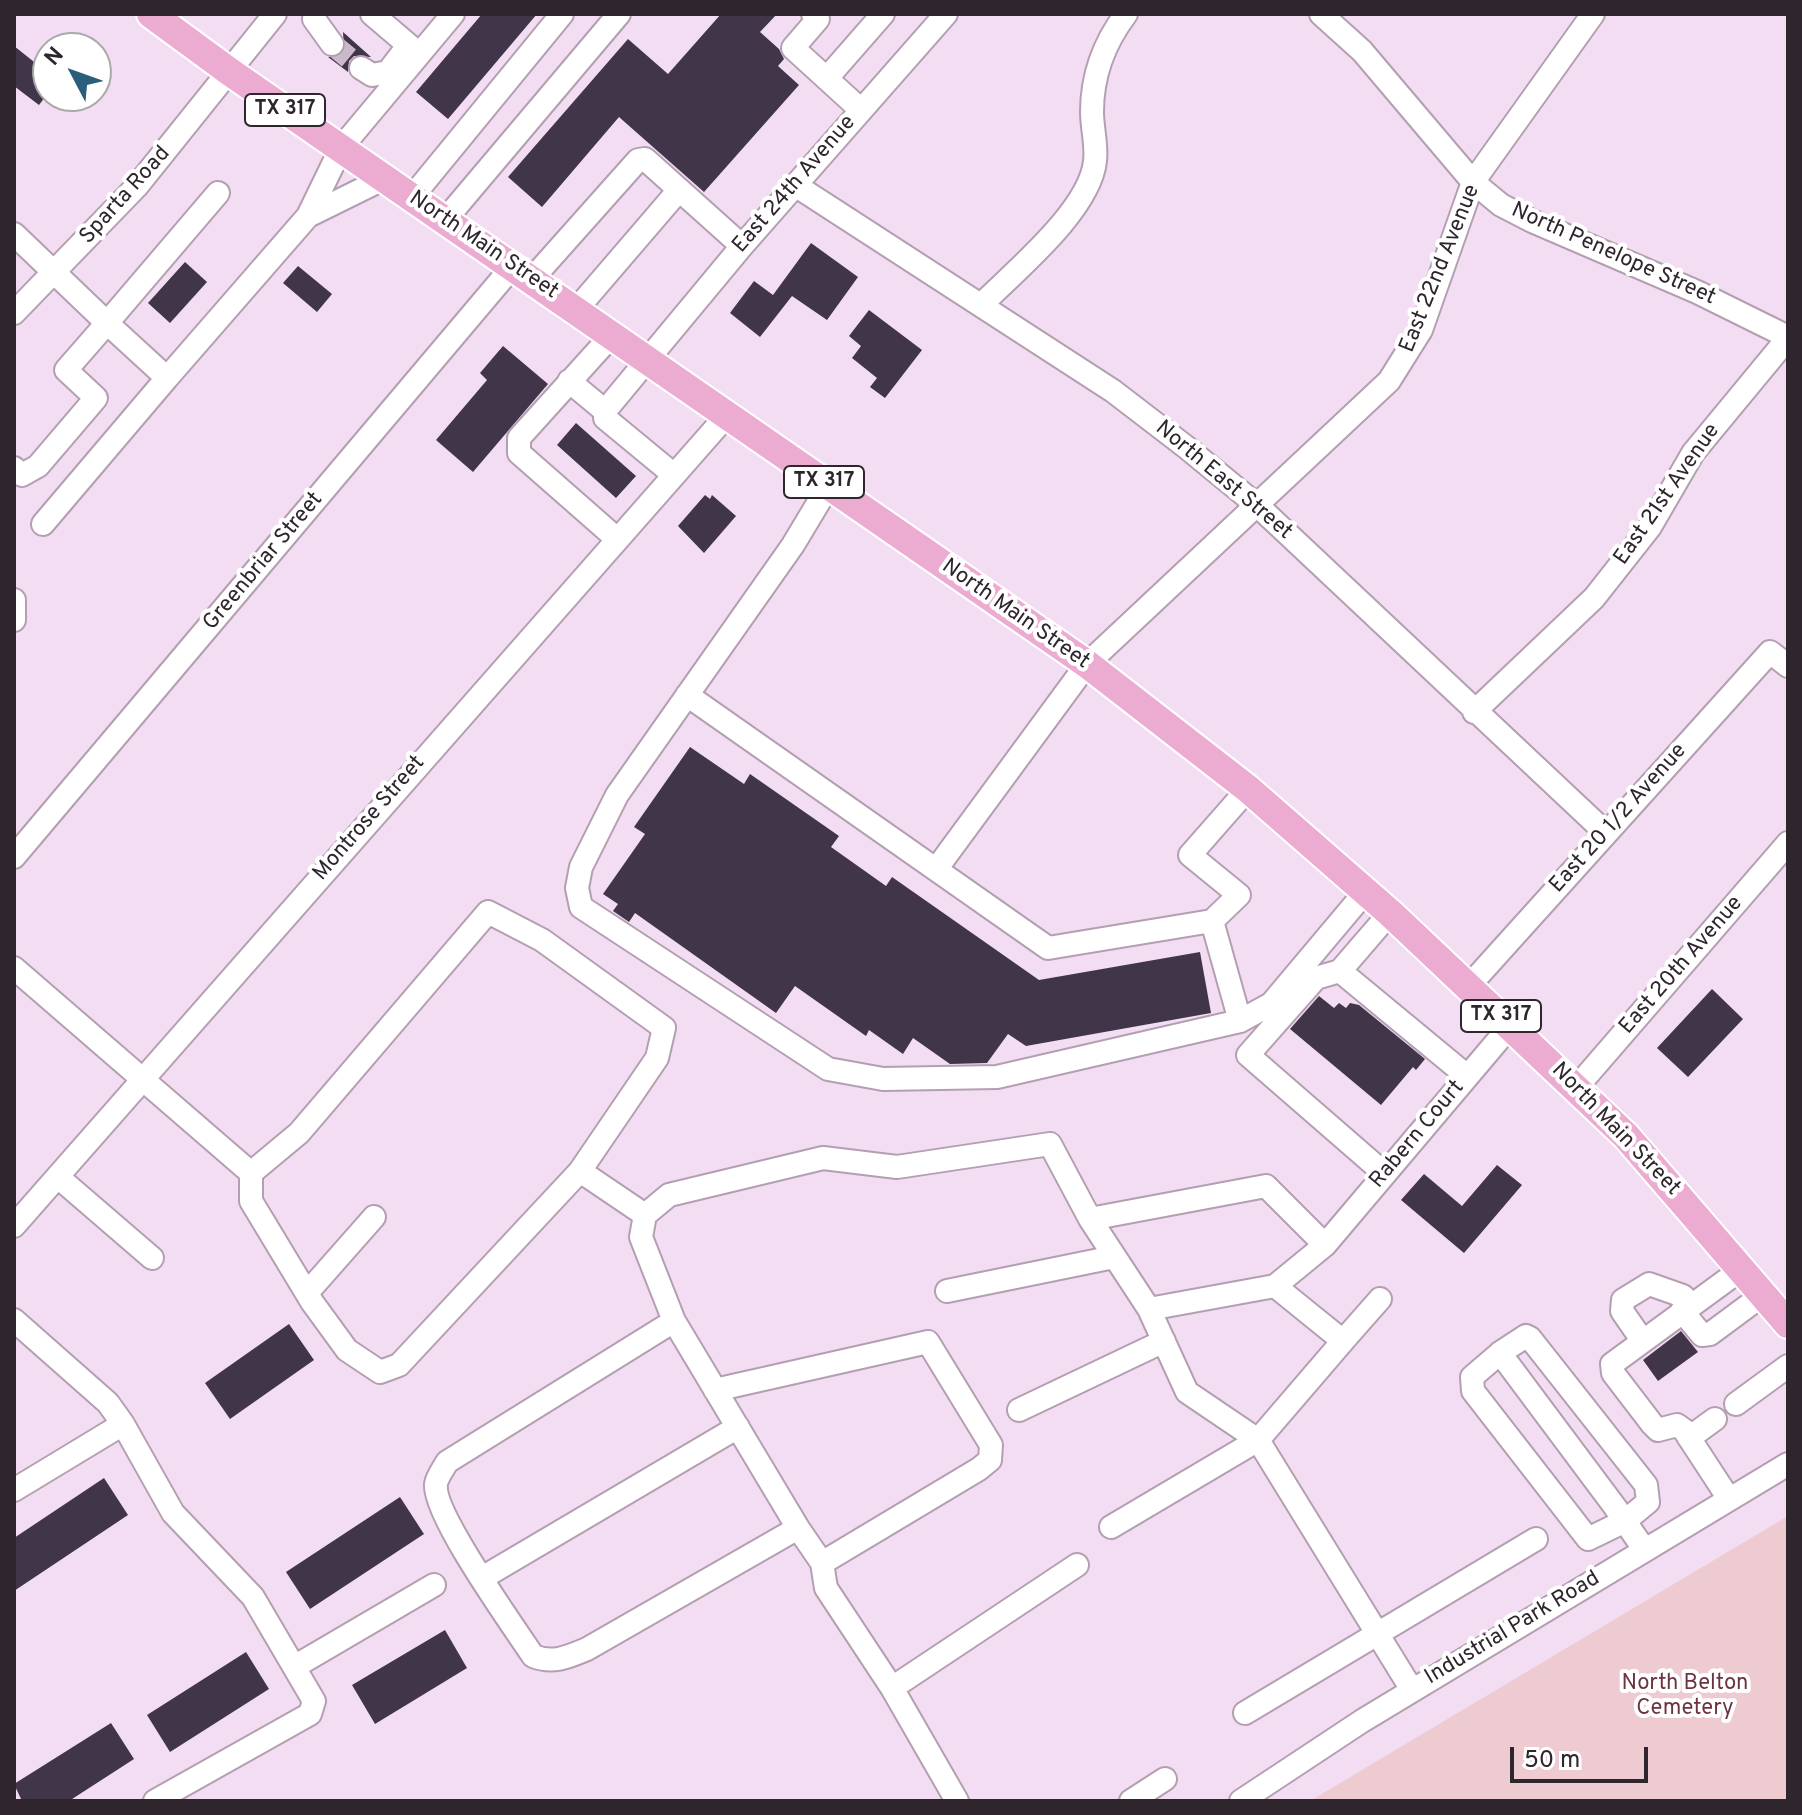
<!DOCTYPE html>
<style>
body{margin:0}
#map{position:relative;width:1802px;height:1815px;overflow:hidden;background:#f3ddf2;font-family:Overpass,sans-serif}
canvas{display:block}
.frame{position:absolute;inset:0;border:16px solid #2e252d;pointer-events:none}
.north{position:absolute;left:32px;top:32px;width:80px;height:80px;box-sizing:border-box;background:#fff;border:2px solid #aba8ab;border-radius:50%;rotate:311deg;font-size:22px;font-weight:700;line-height:32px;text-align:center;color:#2e252d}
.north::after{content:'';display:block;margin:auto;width:28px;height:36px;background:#2b5e7b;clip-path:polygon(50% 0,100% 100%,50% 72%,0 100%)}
.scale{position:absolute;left:1510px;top:1747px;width:138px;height:36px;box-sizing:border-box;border:4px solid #2e252d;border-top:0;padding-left:10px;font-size:24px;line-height:28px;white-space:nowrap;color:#2e252d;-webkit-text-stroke:6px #fff;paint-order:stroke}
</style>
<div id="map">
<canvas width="1802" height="1815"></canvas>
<div class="frame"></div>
<div class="north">N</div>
<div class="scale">50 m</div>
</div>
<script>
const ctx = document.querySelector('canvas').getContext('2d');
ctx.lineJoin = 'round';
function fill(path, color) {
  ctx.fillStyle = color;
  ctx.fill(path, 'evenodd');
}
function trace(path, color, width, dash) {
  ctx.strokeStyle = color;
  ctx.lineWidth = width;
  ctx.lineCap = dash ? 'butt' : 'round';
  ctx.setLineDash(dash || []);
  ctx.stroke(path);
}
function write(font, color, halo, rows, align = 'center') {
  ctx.font = font + ' Overpass,sans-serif';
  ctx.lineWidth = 8;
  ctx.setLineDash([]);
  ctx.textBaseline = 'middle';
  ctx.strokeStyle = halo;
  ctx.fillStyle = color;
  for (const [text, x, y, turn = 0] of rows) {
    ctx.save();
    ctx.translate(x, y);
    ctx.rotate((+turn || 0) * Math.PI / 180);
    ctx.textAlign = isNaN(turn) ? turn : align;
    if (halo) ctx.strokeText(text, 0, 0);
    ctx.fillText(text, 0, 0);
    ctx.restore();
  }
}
const green = new Path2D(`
 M1788,1516v285h-478z`);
const building = new Path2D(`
 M482,14h55l-89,105 -32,-27z
 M721,14h56l-17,18 19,17 5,10 -6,7 21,19 -95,107 -85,-75 -77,90 -34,-30 120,-138 40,35z
 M343,32l28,25 -17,-1 -5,5 -1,11 -20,-15 12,-1 4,-6z
 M14,46l34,27v20l-9,12 -25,-19z
 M811,243l47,34 -31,43 -35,-24 -32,41 -30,-24 24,-32 19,14z
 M185,262l22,20 -37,41 -22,-20z
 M298,266l34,28 -15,18 -34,-29z
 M869,310l53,40 -37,48 -15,-11 7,-9 -25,-20 9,-12 -12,-10z
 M503,346l45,38 -75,88 -37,-32 51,-60 -7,-7z
 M576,423l60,53 -20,22 -59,-53z
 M705,495l5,4 2,-4 24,21 -32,37 -26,-27z
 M690,747l54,37 6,-10 89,62 -8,11 55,39 6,-9 147,103 161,-28 11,61 -185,33 -18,-12 -21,29 -37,1 -37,-26 -10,16 -34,-24 -3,6 -71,-50 -19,27 -141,-100 -6,9 -16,-11 5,-7 -15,-10 42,-60 -11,-7z
 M1712,989l31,30 -55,58 -31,-29z
 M1319,996l15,12 5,-5 7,5 4,-5 9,2 66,54 -9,11 -3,-3 -32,38 -91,-76z
 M1497,1165l25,20 -58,68 -63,-53 23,-26 38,32z
 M289,1324l25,36 -84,59 -25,-36z
 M1681,1331l17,21 -40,29 -15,-21z
 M104,1478l24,37 -114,76v-53z
 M400,1497l24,37 -114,75 -24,-37z
 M445,1630l22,38 -92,56 -23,-39z
 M246,1652l23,37 -99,63 -23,-37z
 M111,1723l23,36 -65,42h-47l-8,-17z`);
const minorTunnel = new Path2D(`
 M332,44l29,24`);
const minor = new Path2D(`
 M315,14l-1,5 18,25
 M372,14l47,40
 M813,14l5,5 -25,29 68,62
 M1321,14l41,37 111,131 28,23 31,16 165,71 91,45
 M361,68l11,7 16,-3 13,-17
 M827,78l56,-64
 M795,185l318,206 73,56 72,59 348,327
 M412,197l150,-183
 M308,216l77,-38
 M445,220l174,-206
 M14,234l93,89 -41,47 30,28 -58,68 -16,9 -8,-7
 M532,279l106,-119 7,-1 97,87
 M981,305c34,-34 109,-95 114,-144 2,-16 -3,-33 -3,-49 0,-36 12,-69 34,-98
 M576,310l103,-120
 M14,313l123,-127 138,-172
 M612,335l-93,103v15l98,86
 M167,378l141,-162 33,-68 112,-134
 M569,381l36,30
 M674,475l-69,-57v-7l137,-165 204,-232
 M829,485l-36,60 -176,250 -36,72 -4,21 4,19 247,162 55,10 114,-2 243,-56 31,-17 95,-113
 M43,524l124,-146 -60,-55 111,-130
 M14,600v20
 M687,695l361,253 164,-27 27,-26 -49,-40 58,-66
 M1474,712l120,-114 56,-71 43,-74 95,-115
 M14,857l499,-591
 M937,868l150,-204 302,-283 32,-51 52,-148 120,-168
 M1390,913l-50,58 127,105
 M1212,921l28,100
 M14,968l237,205 48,-40 189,-221 54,28 122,88 -7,30 -77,113 -181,194 -19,7 -33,-22 -35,-48 -61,-101v-28
 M1340,971l-24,7 -68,77 137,119
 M1468,987l302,-335 18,14
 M1576,1088l212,-245
 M580,1171l65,44
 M58,1177l94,81
 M1090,1219l59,90 38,83 71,48 154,250
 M14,1226l714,-812
 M947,1291l167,-34
 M307,1293l67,-76
 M1149,1309l126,-23
 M1682,1311l20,24 8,-1 54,-40
 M14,1320l94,83 15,21
 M674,1321l124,207
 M1642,1340l-20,-29 1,-11 26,-16 34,12 7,9
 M1343,1341l37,-42
 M1500,1353l26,-17 4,2 116,147 2,17 -23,19 -37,18 -115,-148 -1,-14 28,-24 115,154 29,42
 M715,1390l213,-48 63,103 -1,15 -11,9 -157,94
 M1736,1404l52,-38
 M1019,1410l145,-69
 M1689,1438l26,-19
 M14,1490l109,-66 50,89 80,84 61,104 -4,13 -155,87
 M1729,1499l-45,-69 -7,-5 -19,5 -6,-6 -39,-51 -1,-9 131,-96
 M1111,1527l147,-87 85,-99 -68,-55 50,-41 186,-220
 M482,1578l256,-151
 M294,1667l140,-82
 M892,1688l185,-123
 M1245,1713l291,-174
 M957,1801l-65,-113 -66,-100 -4,-25 -24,-35 -211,121c-19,8 -34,15 -54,7 -19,-29 -101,-143 -97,-172 1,-7 8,-16 11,-22l227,-141 -33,-84 4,-22 24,-20 154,-37 74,9 153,-23 40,75 176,-33 59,59
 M1131,1801l34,-22
 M1241,1801l121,-80 426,-257`);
const major = new Path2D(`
 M151,14l79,58 857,592 161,125 142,124 236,223 162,188`);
const shields = [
 [285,110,80],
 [824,482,80],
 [1501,1016,80]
];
const shieldNames = [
 ["TX 317",285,110],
 ["TX 317",824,482],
 ["TX 317",1501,1016]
];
const streetNames = [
 ["East 24th Avenue",795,185,-49],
 ["Sparta Road",126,196,-48],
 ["North Main Street",483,246,34],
 ["North Penelope Street",1613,255,24],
 ["East 22nd Avenue",1441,269,-68],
 ["North East Street",1223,481,40],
 ["East 21st Avenue",1668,495,-55],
 ["Greenbriar Street",264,562,-50],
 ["North Main Street",1015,615,35],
 ["Montrose Street",370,819,-49],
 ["East 20 1/2 Avenue",1619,819,-48],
 ["East 20th Avenue",1682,966,-49],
 ["North Main Street",1615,1130,46],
 ["Rabern Court",1418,1135,-50],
 ["Industrial Park Road",1513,1629,-31]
];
const parkNames = [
 ["North Belton",1685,1685],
 ["Cemetery",1685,1710]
];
fill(green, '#eecad1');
fill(building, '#403549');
trace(minorTunnel, '#ccb8cb', 22, [22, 11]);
trace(minor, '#b49fb2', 26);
trace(major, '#fff', 32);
trace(minor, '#fff', 22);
trace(major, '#ecabd0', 28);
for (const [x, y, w] of shields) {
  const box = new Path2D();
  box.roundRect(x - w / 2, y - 16, w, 32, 6);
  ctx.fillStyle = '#fff';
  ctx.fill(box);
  trace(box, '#2e252d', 2);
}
write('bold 20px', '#2e252d', null, shieldNames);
write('22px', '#2e252d', '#fff', streetNames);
write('22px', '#6c3342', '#fff', parkNames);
</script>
